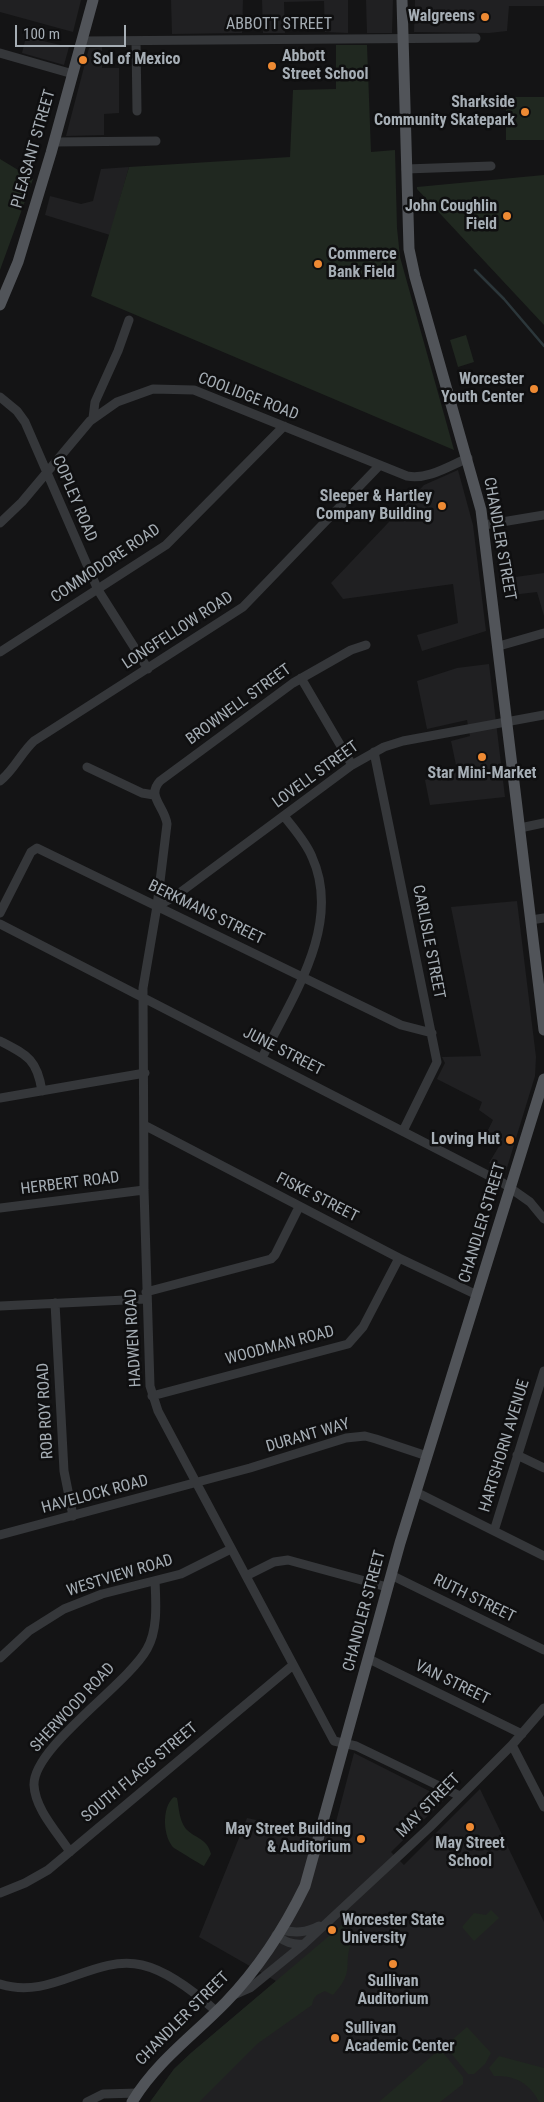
<!DOCTYPE html>
<style>
body{margin:0}
#map{position:relative;width:544px;height:2102px;overflow:hidden;background:#141415;font-family:"Roboto Condensed",sans-serif}
canvas{display:block}
.scale{position:absolute;left:15px;top:25px;width:111px;height:22px;box-sizing:border-box;border:2px solid #a6aeb5;border-top:0;padding-left:6px;font-size:15px;line-height:18px;white-space:nowrap;color:#a6aeb5;-webkit-text-stroke:4px #0f0f10;paint-order:stroke}
</style>
<div id="map">
<canvas width="544" height="2102"></canvas>
<div class="scale">100 m</div>
</div>
<script>
const ctx = document.querySelector('canvas').getContext('2d');
ctx.lineJoin = 'round';
function fill(path, color) {
  ctx.fillStyle = color;
  ctx.fill(path, 'evenodd');
}
function trace(path, color, width, dash) {
  ctx.strokeStyle = color;
  ctx.lineWidth = width;
  ctx.lineCap = dash ? 'butt' : 'round';
  ctx.setLineDash(dash || []);
  ctx.stroke(path);
}
function write(font, color, halo, rows, align = 'center') {
  ctx.font = font + ' "Roboto Condensed",sans-serif';
  ctx.lineWidth = 5;
  ctx.setLineDash([]);
  ctx.textBaseline = 'middle';
  ctx.strokeStyle = halo;
  ctx.fillStyle = color;
  for (const [text, x, y, turn = 0] of rows) {
    ctx.save();
    ctx.translate(x, y);
    ctx.rotate((+turn || 0) * Math.PI / 180);
    ctx.textAlign = isNaN(turn) ? turn : align;
    if (halo) ctx.strokeText(text, 0, 0);
    ctx.fillText(text, 0, 0);
    ctx.restore();
  }
}
const built = new Path2D(`
 M0,0h81l-8,32 -73,-20z
 M171,0h72l-1,33 -70,1z
 M262,0h86v33l-23,-1 -1,-31 -40,1 1,31h-22z
 M366,0h27l-1,33h-25z
 M415,0h129v6h-35l-2,25 -18,2 -75,-1z
 M26,37l43,10 -5,18 -42,-12z
 M102,47v21h17v45l-15,1v21l-38,1 23,-88z
 M129,167l-19,68 -65,-20 5,-19 31,8 12,-3 8,-32z
 M458,470l15,55 13,106 -64,20 -5,-16 41,-12 -5,-39 -110,15 -12,-16 93,-98z
 M544,573v43l-7,-24 -34,4 -2,-17z
 M489,664l16,133 -75,8 -5,-25 32,-10 -6,-29 19,-5 -3,-16 -40,9 -10,-48 40,-13z
 M517,901l19,156 -1,19 -29,95 -17,-8 12,-20 -15,-9 7,-14 -14,-10 3,-8 -45,-23 8,-16 -3,-6 39,-1 -30,-149z
 M354,1753l91,46 -54,53 13,13 76,-76 64,133v180h-394l24,-33 17,-16 85,-72 -77,-44 48,-119 85,19z`);
const green = new Path2D(`
 M336,45h31l4,107 24,-2 2,78 3,29 54,193 -363,-154 38,-129 161,-10 3,-67 43,-1z
 M506,97h38v43h-38z
 M0,159l33,20 -33,91z
 M544,175v150l-127,-136v-2z
 M466,335l8,27 -16,5 -8,-27z
 M174,1797l3,1c2,10 2,22 9,31 10,10 21,9 25,25l-7,12c-2,-1 -27,-16 -30,-18 -11,-10 -13,-41 0,-51z
 M491,1910l8,8 -25,23 -12,-14 12,-14 12,2z
 M342,1925l11,14c-12,26 4,30 -20,56l-8,-4c-8,4 -11,4 -13,14l-55,39 -58,58h-49l24,-33 17,-16z
 M467,2027l24,26 -6,11 -11,10h-6l-23,-28z
 M440,2049l23,28v7l-23,18h-61z
 M499,2056l45,12v34h-5c-9,-19 -25,-27 -45,-26l-5,-8z`);
const stream = new Path2D(`
 M475,270l29,29 40,47`);
const minor = new Path2D(`
 M82,41l394,-3
 M136,41l1,70
 M0,53l73,21
 M54,142l102,-1
 M406,169l85,-3
 M0,397l17,14 8,11 73,168 50,79
 M93,418l2,-16 23,-51 11,-31
 M0,523l22,-21 68,-81 27,-19 36,-13 41,1 213,86c21,4 42,-10 61,-18
 M484,525l60,-10
 M366,645l-15,5 -58,33 -133,98c-14,15 5,26 7,43l-10,82 -14,82 1,202 6,196 8,25 176,330 22,5 104,50
 M499,646l45,-13
 M0,652l166,-107 118,-119
 M301,678l51,87
 M374,752l63,310 -34,69
 M87,767l55,26 12,2
 M0,781c14,-11 21,-28 34,-40l209,-134 136,-141
 M520,828l24,-5
 M157,906l17,-9 178,-132 32,-18 19,-6 141,-26
 M0,913l31,-61 6,-4 364,177 31,8
 M531,920l13,-2
 M0,924l503,259 27,19 14,17
 M0,1041c27,14 37,18 42,50
 M262,1058c29,-59 81,-133 50,-201 -6,-15 -18,-28 -28,-41
 M0,1098l145,-25
 M144,1125l255,133 78,37
 M0,1208l144,-18
 M146,1292l125,-33 4,-4 24,-48
 M55,1303l9,168 9,45
 M0,1306l146,-7
 M152,1396l196,-52 15,-17 36,-69
 M517,1455l27,13
 M416,1492l128,64
 M494,1531l50,-160
 M0,1535l250,-67 96,-30 19,-2 11,3 51,17
 M391,1575l153,75
 M246,1576l28,-14 14,-2 99,27
 M0,1658l29,-27 35,-22 38,-15 79,-20 50,-25
 M369,1659l153,75
 M512,1745l32,62
 M70,1852c-13,-20 -35,-43 -36,-67 -1,-38 93,-100 113,-136 11,-19 9,-46 8,-68
 M0,1893l25,-10 23,-13 245,-205
 M281,1930c14,3 25,3 38,-4
 M276,1935c9,7 16,10 28,9l126,-117 82,-82 32,-37
 M0,1984c52,17 93,-30 142,-19 26,6 55,29 74,46
 M234,1995l16,-7 54,-44
 M87,2102l16,-8 35,-1`);
const major = new Path2D(`
 M402,0l7,249 6,28 66,233 63,520
 M0,305l18,-43 33,-109 42,-153
 M132,2102c25,-41 61,-66 94,-100 32,-33 59,-75 79,-116l95,-343 144,-464`);
const markers = [
 [485,17,5,"#ee8a33"],
 [83,60,5,"#ee8a33"],
 [272,66,5,"#ee8a33"],
 [525,112,5,"#ee8a33"],
 [507,216,5,"#ee8a33"],
 [318,264,5,"#ee8a33"],
 [534,389,5,"#ee8a33"],
 [442,506,5,"#ee8a33"],
 [482,757,5,"#ee8a33"],
 [510,1140,5,"#ee8a33"],
 [470,1827,5,"#ee8a33"],
 [361,1839,5,"#ee8a33"],
 [332,1930,5,"#ee8a33"],
 [393,1964,5,"#ee8a33"],
 [335,2038,5,"#ee8a33"]
];
const poiNames = [
 ["Walgreens",475,17],
 ["Abbott",282,57,"left"],
 ["Street School",282,75,"left"],
 ["Sol of Mexico",93,60,"left"],
 ["Sharkside",515,103],
 ["Community Skatepark",515,121],
 ["John Coughlin",497,207],
 ["Field",497,225],
 ["Commerce",328,255,"left"],
 ["Bank Field",328,273,"left"],
 ["Worcester",524,380],
 ["Youth Center",524,398],
 ["Sleeper & Hartley",432,497],
 ["Company Building",432,515],
 ["Star Mini-Market",482,774,"center"],
 ["Loving Hut",500,1140],
 ["May Street Building",351,1830],
 ["& Auditorium",351,1848],
 ["May Street",470,1844,"center"],
 ["School",470,1862,"center"],
 ["Worcester State",342,1921,"left"],
 ["University",342,1939,"left"],
 ["Sullivan",393,1982,"center"],
 ["Auditorium",393,2000,"center"],
 ["Sullivan",345,2029,"left"],
 ["Academic Center",345,2047,"left"]
];
const streetNames = [
 ["ABBOTT STREET",279,25],
 ["PLEASANT STREET",34,149,-74],
 ["COOLIDGE ROAD",248,397,21],
 ["COPLEY ROAD",74,499,67],
 ["CHANDLER STREET",499,539,80],
 ["COMMODORE ROAD",106,564,-34],
 ["LONGFELLOW ROAD",178,631,-33],
 ["BROWNELL STREET",239,705,-36],
 ["LOVELL STREET",316,775,-36],
 ["BERKMANS STREET",206,913,26],
 ["CARLISLE STREET",428,942,79],
 ["JUNE STREET",283,1052,27],
 ["HERBERT ROAD",70,1184,-7],
 ["FISKE STREET",317,1198,27],
 ["CHANDLER STREET",483,1223,-73],
 ["HADWEN ROAD",134,1338,-93],
 ["WOODMAN ROAD",280,1346,-15],
 ["ROB ROY ROAD",46,1411,-93],
 ["DURANT WAY",308,1436,-16],
 ["HARTSHORN AVENUE",505,1446,-73],
 ["HAVELOCK ROAD",95,1495,-15],
 ["WESTVIEW ROAD",120,1576,-17],
 ["RUTH STREET",474,1599,26],
 ["CHANDLER STREET",365,1611,-75],
 ["VAN STREET",452,1683,26],
 ["SHERWOOD ROAD",73,1708,-47],
 ["SOUTH FLAGG STREET",140,1773,-40],
 ["MAY STREET",429,1806,-45],
 ["CHANDLER STREET",183,2019,-45]
];
fill(built, '#202022');
fill(green, '#202820');
trace(stream, '#2c373b', 2.5);
trace(minor, '#35373a', 9);
trace(major, '#515459', 11);
for (const [x, y, r, color] of markers) {
  const dot = new Path2D();
  dot.arc(x, y, r, 0, 2 * Math.PI);
  ctx.fillStyle = color;
  ctx.fill(dot);
  trace(dot, '#0f0f10', 2);
}
write('bold 16px', '#a6aeb5', '#0f0f10', poiNames, 'right');
write('16px', '#a6aeb5', '#0f0f10', streetNames);
</script>
